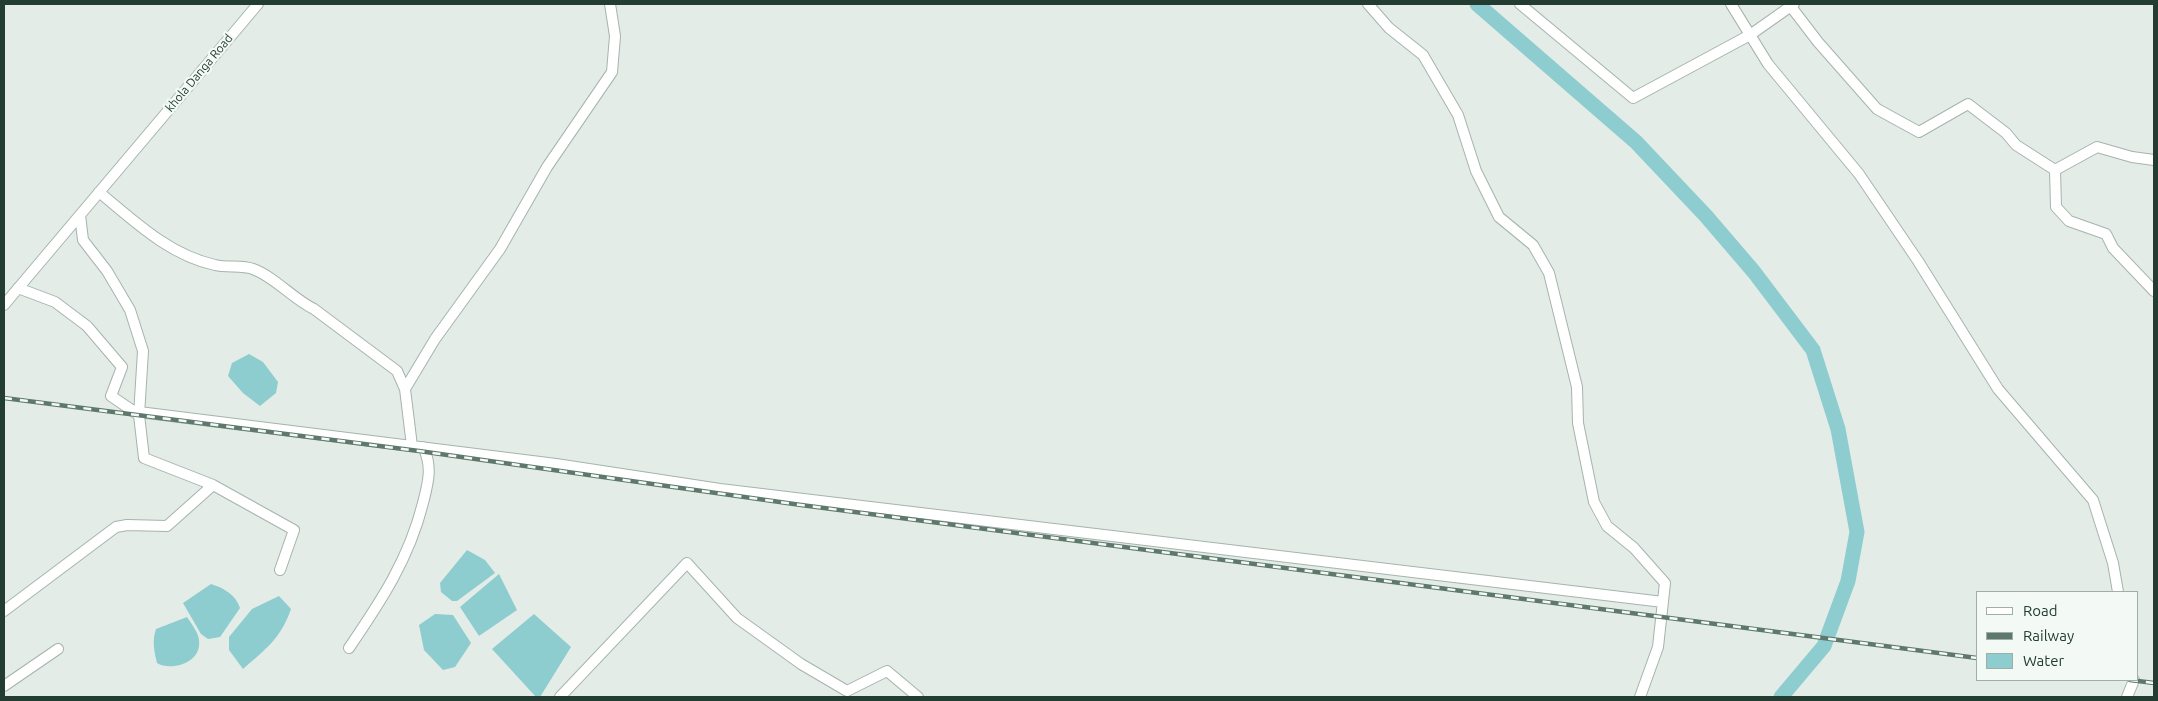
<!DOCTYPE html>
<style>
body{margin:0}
#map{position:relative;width:2158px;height:701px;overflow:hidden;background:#e3ece7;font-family:Ubuntu,sans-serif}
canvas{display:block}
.frame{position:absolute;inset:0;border:5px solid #233d33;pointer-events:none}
.legend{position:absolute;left:1976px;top:591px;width:162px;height:90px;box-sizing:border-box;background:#f3f9f5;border:1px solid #a0aea7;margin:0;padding:6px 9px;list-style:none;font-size:15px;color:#233d33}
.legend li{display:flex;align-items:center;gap:10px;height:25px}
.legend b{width:25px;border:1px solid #a0aea7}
</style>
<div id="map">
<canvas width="2158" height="701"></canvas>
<div class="frame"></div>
<ul class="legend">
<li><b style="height:6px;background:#fff"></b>Road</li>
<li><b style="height:6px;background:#5e786e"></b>Railway</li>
<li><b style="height:14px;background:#8dcccf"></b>Water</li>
</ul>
</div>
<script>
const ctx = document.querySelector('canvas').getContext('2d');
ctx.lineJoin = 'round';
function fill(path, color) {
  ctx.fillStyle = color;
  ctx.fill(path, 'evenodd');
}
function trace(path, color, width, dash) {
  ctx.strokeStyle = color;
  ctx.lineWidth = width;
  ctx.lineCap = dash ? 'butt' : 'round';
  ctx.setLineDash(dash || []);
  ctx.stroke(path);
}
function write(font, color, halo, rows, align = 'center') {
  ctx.font = font + ' Ubuntu,sans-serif';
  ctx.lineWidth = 4.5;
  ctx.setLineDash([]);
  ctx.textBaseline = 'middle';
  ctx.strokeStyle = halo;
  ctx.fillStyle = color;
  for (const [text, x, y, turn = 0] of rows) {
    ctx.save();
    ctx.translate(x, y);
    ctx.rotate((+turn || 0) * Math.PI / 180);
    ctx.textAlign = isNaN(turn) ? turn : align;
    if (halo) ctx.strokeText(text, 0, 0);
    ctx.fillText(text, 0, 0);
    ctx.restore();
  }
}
const water = new Path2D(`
 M249,354l14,8 15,20 -2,11 -16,13 -17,-13 -15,-17 4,-13z
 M467,550l18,10 10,13 -38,28h-5l-11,-9 -1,-9z
 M499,574l18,36 -38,26 -19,-29z
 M211,584c13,4 25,11 29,24l-20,29 -12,2 -7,-5 -18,-31z
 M279,596l12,13c-10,29 -25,40 -48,60l-14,-19v-13l23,-28z
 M435,614l18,1 18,28 -16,24 -12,3 -19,-20 -5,-25z
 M534,614l37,33 -31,50h-4l-44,-48z
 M187,617c5,8 14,18 12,29 -2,18 -29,25 -42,17 -3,-13 -5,-22 -1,-34z`);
const river = new Path2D(`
 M1477,4l159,138 70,74 48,56 59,78 25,79 19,103 -9,49 -24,65 -43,51`);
const street = new Path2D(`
 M1368,4l21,24 34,27 35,60 18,56 23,46 34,28 16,28 28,114 1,36 16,79 13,24 27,22 31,35 -7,64 -18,50
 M1520,4l113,94 117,-63 44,-31
 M1731,4l37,60 91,110 59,87 80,128 95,111 20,63 5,29
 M1792,8l26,34 59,67 42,23 49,-28 38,29 10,12 39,25 1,37 13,14 37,13 7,14 41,43
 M2055,170l42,-23 35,10 22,3
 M99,192c35,29 70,63 116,73 12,3 27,0 38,4 22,8 40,30 61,40l83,62 8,18
 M80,215l3,25 24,31 23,39 13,41 -4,64 5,43 69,27 81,45 -14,40
 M18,288l37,14 32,24 35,41 -11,29 28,19
 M4,305l254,-301
 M139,412l417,52 164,25 943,113
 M412,446l-7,-57 30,-50 65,-90 47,-82 65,-95 3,-36 -5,-32
 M4,611l112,-84 11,-2 40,1 46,-41
 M349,648c32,-47 60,-89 74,-145 5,-20 10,-36 0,-56
 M4,686l54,-37
 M560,697l127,-134 50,55 64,46 46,27 40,-20 31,26
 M2127,697l7,-17`);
const rail = new Path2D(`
 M4,398l415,53 382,54 1176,153
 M2130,680l24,3`);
const streetNames = [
 ["khola Danga Road",199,73,-50]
];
fill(water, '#8dcccf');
trace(river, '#8dcccf', 15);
trace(street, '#a6b4ad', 12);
trace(street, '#fff', 10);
trace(rail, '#5e786e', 4.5);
trace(rail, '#f3f9f5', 2.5, [8]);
write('12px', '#233d33', '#f3f9f5', streetNames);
</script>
